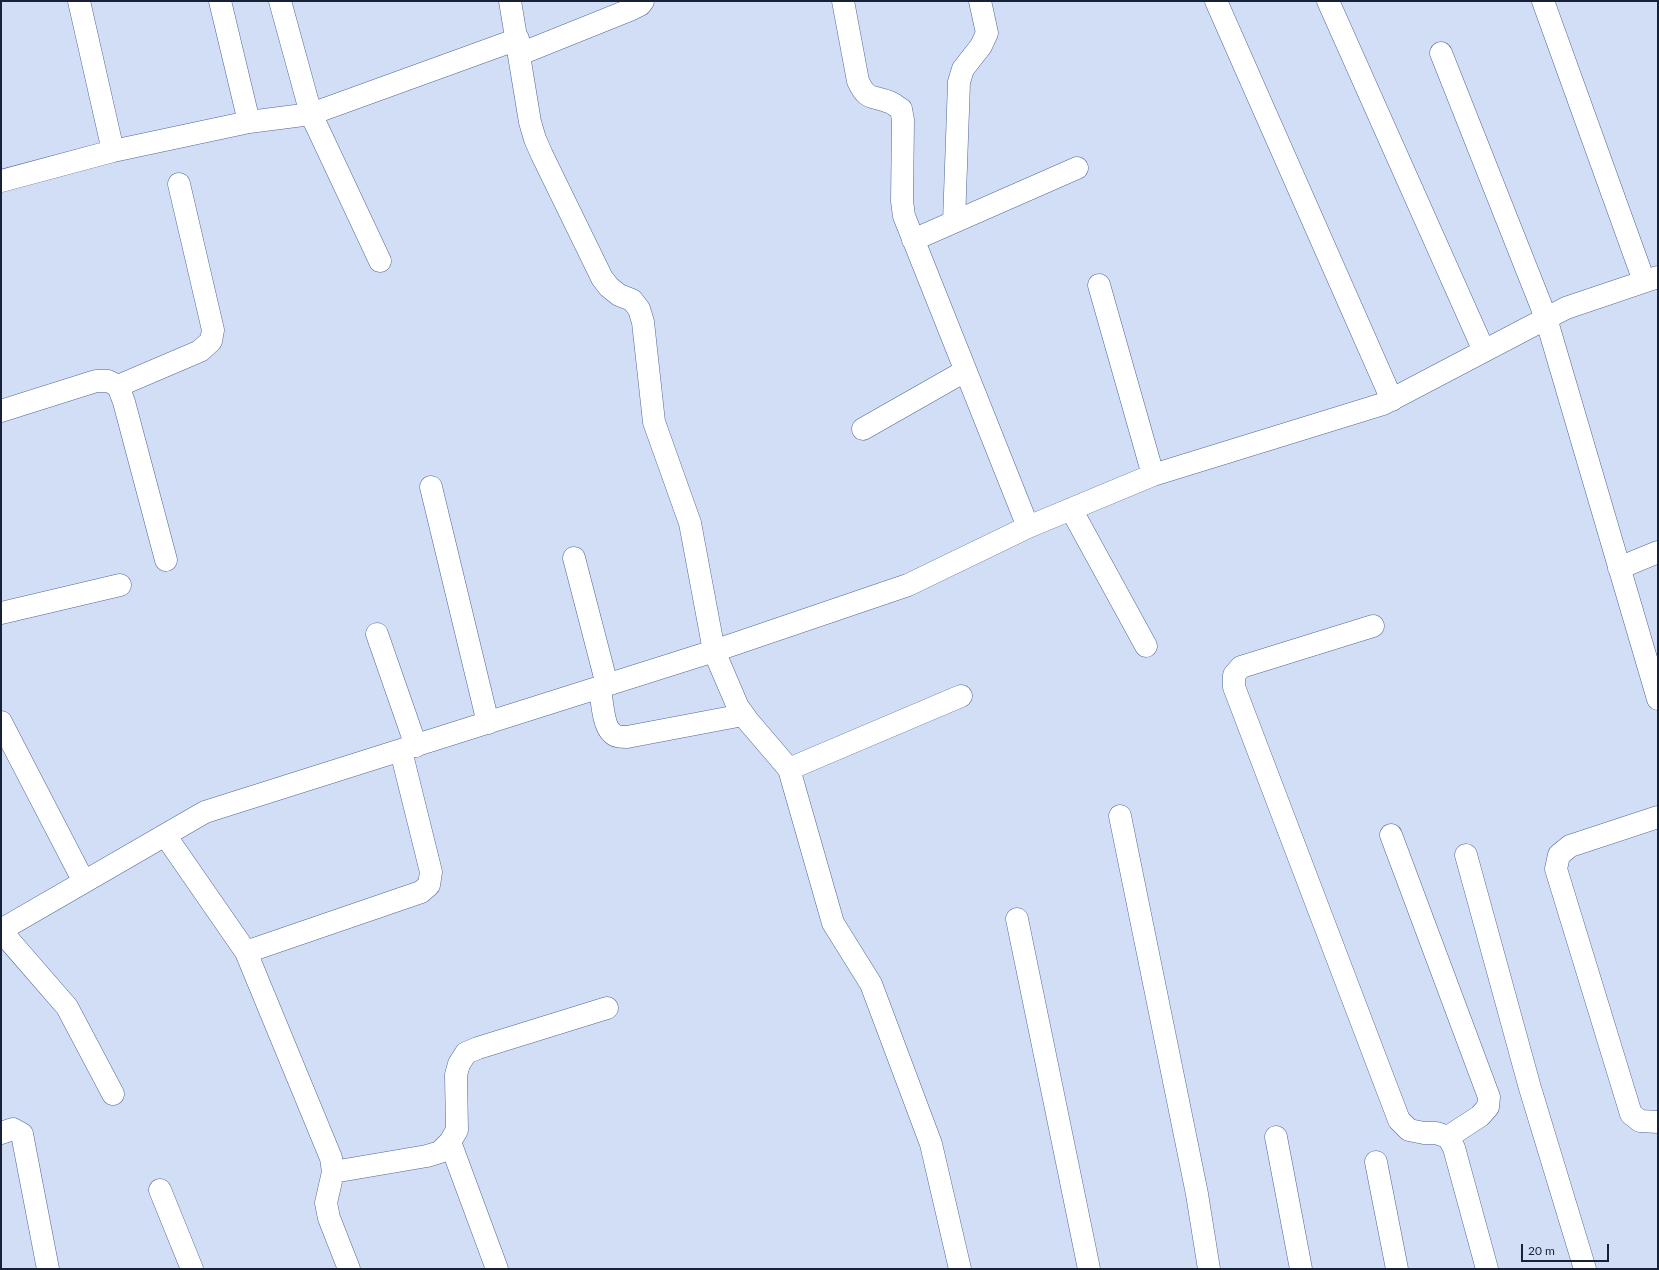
<!DOCTYPE html>
<style>
body{margin:0}
#map{position:relative;width:1659px;height:1270px;overflow:hidden;background:#d2def6;font-family:Lato,sans-serif}
canvas{display:block}
.frame{position:absolute;inset:0;border:2px solid #172238;pointer-events:none}
.scale{position:absolute;left:1521px;top:1244px;width:88px;height:18px;box-sizing:border-box;border:2px solid #172238;border-top:0;padding-left:5px;font-size:12px;line-height:14px;white-space:nowrap;color:#172238;-webkit-text-stroke:3px #d2def6;paint-order:stroke}
</style>
<div id="map">
<canvas width="1659" height="1270"></canvas>
<div class="frame"></div>
<div class="scale">20 m</div>
</div>
<script>
const ctx = document.querySelector('canvas').getContext('2d');
ctx.lineJoin = 'round';
function trace(path, color, width, dash) {
  ctx.strokeStyle = color;
  ctx.lineWidth = width;
  ctx.lineCap = dash ? 'butt' : 'round';
  ctx.setLineDash(dash || []);
  ctx.stroke(path);
}
const street = new Path2D(`
 M79,1l34,150
 M220,1l29,121
 M280,1l31,113 69,147
 M510,1l20,121 5,17 7,16 60,123 7,9 10,8 13,5 7,9 4,13 11,100 36,101 24,128 24,56 10,14 41,48 44,154 38,61 60,160 29,125
 M843,1l15,80c9,20 14,14 31,21 4,1 8,5 12,7l2,11 -1,81 2,15 124,311
 M1216,1l176,399
 M1328,1l156,350
 M1543,1l101,280
 M1441,53l105,265 112,381
 M520,54l112,-45 8,-4 3,-4
 M1,181l112,-30 136,-29 62,-8 207,-75
 M954,222l5,-140 4,-13 18,-23 6,-13 -7,-32
 M913,240l164,-72
 M1099,285l54,190
 M118,386l82,-35 11,-10 2,-11 -34,-146
 M1,411l95,-30h12l10,5 6,16 42,158
 M863,429l102,-58
 M431,487l57,236
 M1071,509l75,137
 M574,558l33,127
 M1619,568l39,-16
 M1,613l119,-28
 M1373,626l-132,41 -7,8v12l165,433 10,10 15,3h12l12,4 6,11 33,121
 M377,634l39,112
 M600,688c2,12 3,38 12,45 4,4 10,4 15,4l116,-22
 M1,722l83,160
 M789,769l172,-73
 M1120,816l77,378 12,75
 M1658,817l-88,29 -11,9 -3,14 75,245 9,7 18,1
 M165,835l81,117 85,206 2,14 -7,31 3,15 20,51
 M1391,835l98,262 -1,10 -8,9 -32,21
 M1466,855l64,233 55,181
 M1017,919l72,350
 M1,930l204,-118 509,-161 194,-66 120,-58 125,-52 230,-71 183,-96 92,-31
 M1,931l66,76 46,87
 M246,952l175,-60 8,-7 2,-13 -30,-121
 M1,1133l12,-4 9,5 26,135
 M1276,1137l25,132
 M450,1142l47,127
 M1376,1162l21,107
 M333,1172l94,-16 13,-4 10,-10 7,-12 -1,-55 3,-11 7,-11 12,-5 129,-40
 M160,1190l32,79`);
trace(street, '#4e679b', 23);
trace(street, '#fff', 22);
</script>
